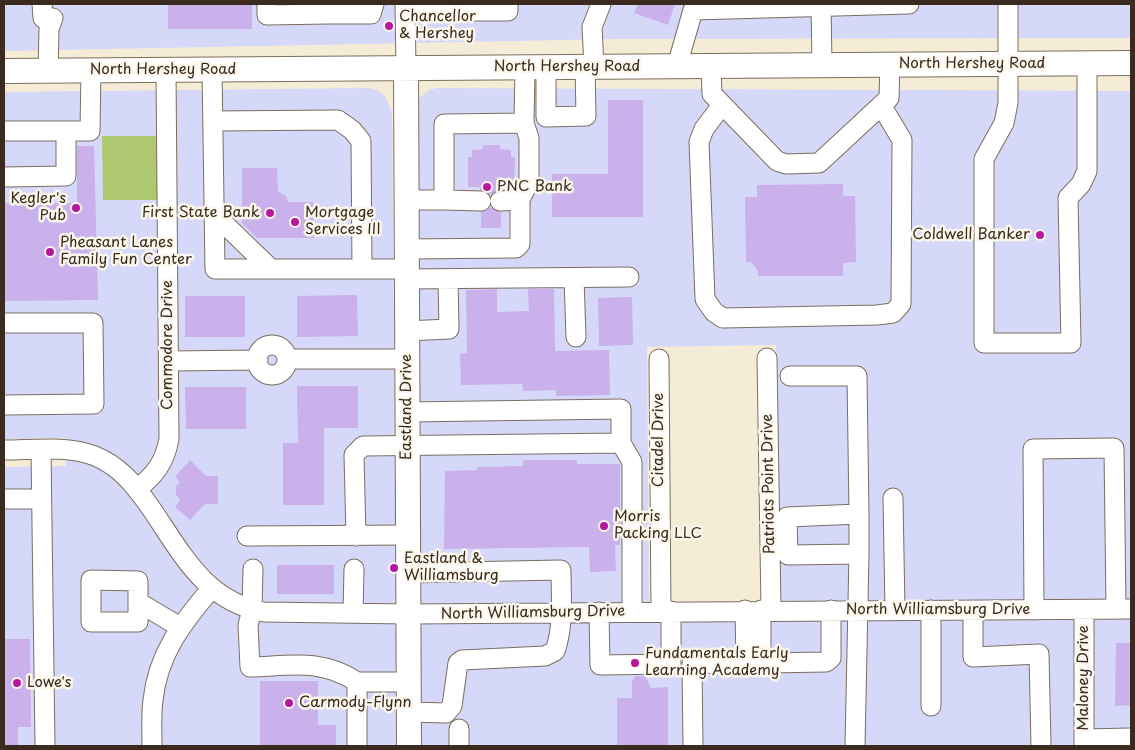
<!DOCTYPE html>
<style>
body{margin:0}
#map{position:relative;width:1135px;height:750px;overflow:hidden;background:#f4ecd6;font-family:"Playpen Sans",sans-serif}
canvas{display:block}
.frame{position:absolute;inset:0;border:5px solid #3b2a1e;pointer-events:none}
</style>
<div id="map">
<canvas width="1135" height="750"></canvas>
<div class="frame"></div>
</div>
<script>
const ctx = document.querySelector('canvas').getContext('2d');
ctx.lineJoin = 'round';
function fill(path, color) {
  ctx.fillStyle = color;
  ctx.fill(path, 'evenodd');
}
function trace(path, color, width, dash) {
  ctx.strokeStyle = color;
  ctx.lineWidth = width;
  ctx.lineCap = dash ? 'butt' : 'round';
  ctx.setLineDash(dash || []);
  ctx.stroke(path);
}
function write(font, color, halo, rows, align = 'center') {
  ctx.font = font + ' "Playpen Sans",sans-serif';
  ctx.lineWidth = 5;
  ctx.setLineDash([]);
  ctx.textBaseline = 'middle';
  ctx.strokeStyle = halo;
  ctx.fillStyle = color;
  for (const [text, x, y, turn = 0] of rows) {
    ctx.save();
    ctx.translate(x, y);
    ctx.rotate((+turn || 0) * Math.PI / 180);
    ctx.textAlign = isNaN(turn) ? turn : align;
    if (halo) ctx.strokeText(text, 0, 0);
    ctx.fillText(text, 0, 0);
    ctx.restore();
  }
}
const built = new Path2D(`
 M4,4h1127v34l-515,1 -612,12z
 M368,88l9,2 8,6 7,16 5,634h-393v-279l62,-1 -1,-28 -61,1v-347z
 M437,88l694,3v508l-169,2 169,15v130h-711l-2,-647 11,-9zM776,345l4,258 -131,1 -2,-257z`);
const green = new Path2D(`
 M102,136h55v64h-54z`);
const building = new Path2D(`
 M168,4h84v25h-84z
 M638,4h37l-7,21 -34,-12z
 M608,100h35v117h-91v-43h56z
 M483,145h17v4l11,1v7h4l-1,29 -14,1v3l-9,5 -11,-5v-3h-12v-30h4v-7l11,-1z
 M77,146h17l4,154 -94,1v-98h73z
 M242,168h35l1,23 8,5 2,6h25l1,36h-57l-15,-15z
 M843,184v12h12l1,66 -13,1v13h-85v-5l-7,-9h-5l-1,-65h12v-12z
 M490,207l11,5v16h-20v-16z
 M497,289v23l32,-1 -1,-22h26l1,62 54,-1 1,45 -54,1v-6l-33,1 -1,-7 -61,1 -1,-31 7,-1 -1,-63z
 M357,295l1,41 -61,1v-41z
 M185,296h60v41h-60z
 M632,297l1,48 -34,1 -1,-48z
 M297,386h61v42h-34v77h-41v-62h15z
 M185,387h61v42h-60z
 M190,460l16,16h12v28h-13l-15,16 -15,-13 5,-7 -4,-5v-9l4,-4 -5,-5z
 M523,460h54v4h43v81h-5l1,26 -26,1 -1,-25 -145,2 1,-78 32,-1v-3l46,-1z
 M277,565h57v29h-57z
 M4,639h26l1,88h-13v19h-14z
 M1116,643h15v62l-16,1z
 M635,676h10l6,12 17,-1v59h-51v-48h15v-16z
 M260,681h58v44h18v21h-76z`);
const minor = new Path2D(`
 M42,4l1,14
 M267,4v11l61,-1
 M328,4v10h43l3,-10
 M405,4l1,64
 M821,4l1,61
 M1008,4v99l-4,20 -20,36v184h87l-3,-145 13,-14 6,-13v-108
 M405,11h103v-7
 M594,66l-2,-39 9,-23
 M677,66l16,-56 216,-6
 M711,66l1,28 65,67 9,3 33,-1 70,-65 1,-34
 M546,67v50l40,-1 -1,-50
 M212,69l3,200h190
 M48,71l1,-42 4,-11
 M722,105l-18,24 -5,13 6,157 9,13 9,6 154,-3 16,-2 8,-9 1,-164 -21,-35
 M213,121l125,-1 14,10 9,11 1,128
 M4,131h62v45l-62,1
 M66,131h24l1,-61
 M405,200h39v-76l80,-1 1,-56
 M444,200l37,1
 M500,201l20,-1
 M214,214l57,55
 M405,249l111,-1 4,-4v-44l9,-19v-43l-5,-15
 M574,278l2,59
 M405,279l224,-2
 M4,323h89l1,81 -90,1
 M406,331l43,-2 -1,-50
 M257 360a15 15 0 1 1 30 0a15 15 0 1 1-30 0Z
 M767,358l4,252
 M287,359h120
 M659,359l2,253
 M169,361l89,-1
 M790,376h67l2,138
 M407,412l214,-3v34l11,19v150
 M4,450c29,0 63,-5 91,6 24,10 38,27 53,48 33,47 55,97 116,108l145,2 722,-5
 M41,450l4,296
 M137,489c18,-14 28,-27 32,-50l-3,-369
 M893,498l2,112
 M4,499h37
 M247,536l161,-1
 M356,536l-2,-81 9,-9 258,-3
 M253,569l-1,41 -4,15 2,42c40,-1 71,-9 107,15
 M408,573l153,-3c0,26 3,56 -6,81l-10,5 -83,4 -4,3 -6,43 -6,7 -37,-1
 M91,580l47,1v41h-47z
 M138,602l42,25
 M761,610v49l7,4 58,-1 5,-4v-48
 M931,610v96
 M973,610v47l66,-3 2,92
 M1034,610l-1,-161 81,-1 2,161
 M1084,610v136
 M599,612l1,53 71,-1v-53
 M353,613l1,-44
 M459,729v17
 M1084,739l47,-1
 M152,746c0,-15 -1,-31 1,-46 5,-46 29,-77 58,-111
 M357,746v-64h52
 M693,746l-1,-82 54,-2 -1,-52
 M855,746l4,-192 -71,1 -1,-38 72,-3v40`);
const major = new Path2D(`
 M406,68l3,678
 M4,71l1127,-8`);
const markers = [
 [389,26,5,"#b5179e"],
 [487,187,5,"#b5179e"],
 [76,208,5,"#b5179e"],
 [270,213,5,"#b5179e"],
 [295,222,5,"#b5179e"],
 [1040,235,5,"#b5179e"],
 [50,252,5,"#b5179e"],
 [604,526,5,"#b5179e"],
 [394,568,5,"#b5179e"],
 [635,663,5,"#b5179e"],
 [17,683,5,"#b5179e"],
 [289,703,5,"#b5179e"]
];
const poiNames = [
 ["Chancellor",399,17],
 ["& Hershey",399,34],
 ["PNC Bank",497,187],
 ["Kegler's",66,199,"right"],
 ["Pub",66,216,"right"],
 ["First State Bank",260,213,"right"],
 ["Mortgage",305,213],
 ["Services III",305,230],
 ["Coldwell Banker",1030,235,"right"],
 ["Pheasant Lanes",60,243],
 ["Family Fun Center",60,260],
 ["Morris",614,517],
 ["Packing LLC",614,534],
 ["Eastland &",404,559],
 ["Williamsburg",404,576],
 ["Fundamentals Early",645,654],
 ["Learning Academy",645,671],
 ["Lowe's",27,683],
 ["Carmody-Flynn",299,703]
];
const streetNames = [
 ["North Hershey Road",972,64],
 ["North Hershey Road",567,67],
 ["North Hershey Road",163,70],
 ["Commodore Drive",168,345,-90],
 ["Eastland Drive",407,407,-90],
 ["Citadel Drive",659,440,-90],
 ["Patriots Point Drive",769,484,-91],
 ["North Williamsburg Drive",938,610],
 ["North Williamsburg Drive",533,613,-1],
 ["Maloney Drive",1084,678,-90]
];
fill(built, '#d5d8f9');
fill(green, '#adc86f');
fill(building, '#cab1eb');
trace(minor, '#7c6e5e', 21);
trace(major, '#7c6e5e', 26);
trace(minor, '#fff', 19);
trace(major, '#fff', 24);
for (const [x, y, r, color] of markers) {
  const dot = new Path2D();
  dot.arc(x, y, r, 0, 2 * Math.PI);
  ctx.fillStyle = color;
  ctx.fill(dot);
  trace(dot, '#fbf7ec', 2);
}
write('15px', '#3b2a1e', '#fbf7ec', poiNames, 'left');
write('15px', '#3b2a1e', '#fbf7ec', streetNames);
</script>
